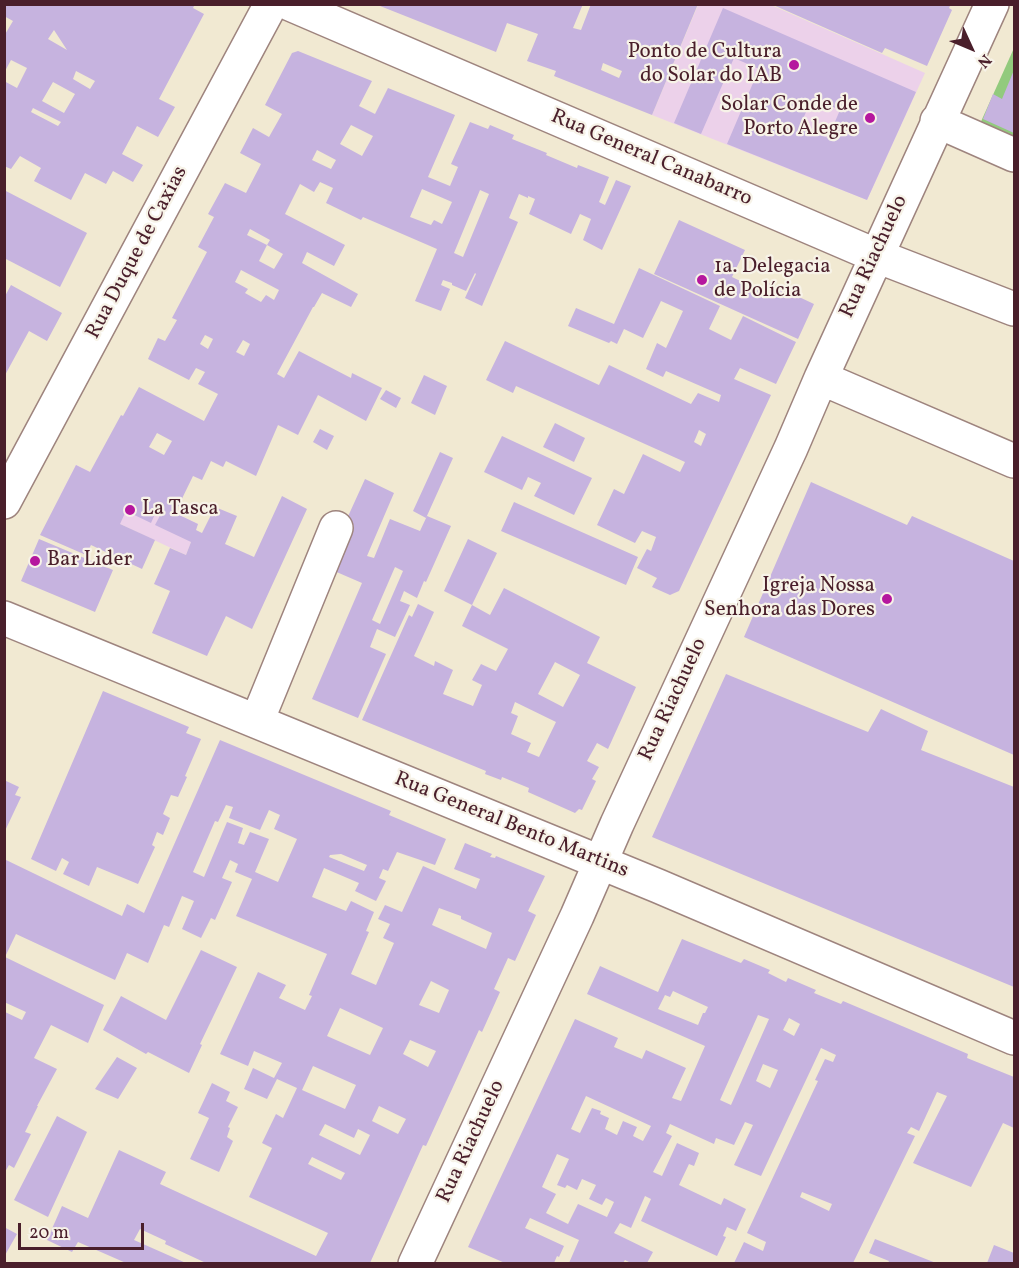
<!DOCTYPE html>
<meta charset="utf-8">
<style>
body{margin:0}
#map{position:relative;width:1019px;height:1268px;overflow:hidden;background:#f1e9d2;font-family:Vollkorn,serif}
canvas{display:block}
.frame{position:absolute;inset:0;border:6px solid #4a1f2b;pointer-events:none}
.north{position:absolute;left:941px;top:18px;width:60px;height:60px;-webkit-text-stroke:4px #f7f3e8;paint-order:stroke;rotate:134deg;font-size:16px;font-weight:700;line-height:24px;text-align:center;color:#4a1f2b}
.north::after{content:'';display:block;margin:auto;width:21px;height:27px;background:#4a1f2b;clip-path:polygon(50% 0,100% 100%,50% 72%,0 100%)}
.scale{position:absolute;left:18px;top:1223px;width:126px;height:27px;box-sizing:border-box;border:3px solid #4a1f2b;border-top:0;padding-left:8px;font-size:18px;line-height:21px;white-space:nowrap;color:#4a1f2b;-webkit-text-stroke:4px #f7f3e8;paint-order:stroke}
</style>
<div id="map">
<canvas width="1019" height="1268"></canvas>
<div class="frame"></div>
<div class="north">N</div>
<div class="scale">20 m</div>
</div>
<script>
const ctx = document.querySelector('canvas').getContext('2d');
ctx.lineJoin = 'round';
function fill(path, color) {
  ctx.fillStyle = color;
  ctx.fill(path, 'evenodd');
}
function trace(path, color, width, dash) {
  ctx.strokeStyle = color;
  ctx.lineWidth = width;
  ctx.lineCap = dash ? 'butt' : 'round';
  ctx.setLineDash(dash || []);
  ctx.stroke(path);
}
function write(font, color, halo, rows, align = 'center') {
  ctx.font = font + ' Vollkorn,serif';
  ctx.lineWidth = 4.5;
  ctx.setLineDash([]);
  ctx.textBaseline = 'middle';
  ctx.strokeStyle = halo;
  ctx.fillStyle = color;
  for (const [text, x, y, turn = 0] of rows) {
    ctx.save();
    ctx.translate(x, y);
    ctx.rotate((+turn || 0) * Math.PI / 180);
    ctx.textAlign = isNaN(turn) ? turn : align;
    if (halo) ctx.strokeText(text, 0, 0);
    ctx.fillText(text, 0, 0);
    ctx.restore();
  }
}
const built = new Path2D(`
 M698,5h73l154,68 -58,127 -215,-85z
 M76,465l122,59 -12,31 -126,-59z`);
const green = new Path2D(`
 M1014,48v93l-35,-15z`);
const building = new Path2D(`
 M4,4h191l-2,4 11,6 -45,85 16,8 -17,30 -21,-11 -15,28 21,11 -10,17 -20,-11 -7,13 -21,-11 -14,27 -37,-19 7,-13 -21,-12 -9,13 -7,-3v-85l13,7 10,-20 -16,-8 -7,13v-37l9,-15 -9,-5zM54,30l13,20 -19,-11zM76,71l19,10 -5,8 -17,-10zM53,82l22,12 -11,19 -22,-12zM33,108l28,14 -3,4 -27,-14z
 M375,4h208l-10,24 8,2 10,-26h107l-46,111 -98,-39 2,-5 -29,-10 11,-27 -31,-11 -11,29zM603,63l19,8 -3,7 -18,-8z
 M771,4h180l-2,4 3,2 -25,56 -42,-18 -3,5z
 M723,8l193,84 -49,108 -140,-56 32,-75 -25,-11 -33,76 -27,-11zM812,98l28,12 -12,28 -28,-12z
 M298,51l74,30 -13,25 16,8 13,-26 67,27 -27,62 22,9 8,-19 -7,-3 19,-42 18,7 2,-4 24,10 -2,4 35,14 -1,2 31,13 1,-3 31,12 -10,25 6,3 11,-25 15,6 -29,64 -19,-10 8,-21 -11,-5 -9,20 -42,-20 6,-15 -7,-3v2l-9,-4 -10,24 9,4 -36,84 -17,-8 11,-24 -1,-1 -9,18 -14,-6v-2l-9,-3 -2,5 9,4 -9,22 -26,-10 22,-52 -74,-32 -2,3 -35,-17 7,-15 -13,-6 -6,10 -14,-8 -15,30 60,31 -11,21 -27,-14 -5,11 56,31 -7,13 -29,-14 -8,14h-1l-36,67 7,4 15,-27 52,27 1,-5 30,15 -16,33 -48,-26 -20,40 -20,-10 -22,51 -30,-15 -3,6 -12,-6 -9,19 -9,-4 -18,37 23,11 -2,6 6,3 13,-26 22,9 -12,28 29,13 28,-61 25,13 -55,120 -26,-13 -19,40 -55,-23 18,-42 -16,-7 16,-36 16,7 5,-13 -36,-17 9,-17 -5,-3 -8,18 -25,-12 -6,13 35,16 -13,29 -51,-24 -5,10 -46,-20 36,-70 14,7 31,-57 2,1 16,-29 65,34 14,-27 -20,-10 7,-12 -9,-4 -7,12 -41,-21 10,-21 7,3 12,-21 -5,-2 35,-66 -9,-5 16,-30 -6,-3 17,-31 21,10 15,-29 -21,-11 13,-25 16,9 13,-23 -17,-9 27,-52zM351,125l22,11 -11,20 -22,-12zM317,150l19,10 -5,9 -19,-9zM422,189l30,13 -10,22 -8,-4 -3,5 -21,-8zM480,190l9,4 -26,63 -9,-4zM250,229l20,11 -3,5 16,9 -9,15 -15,-8 8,-16 -20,-10zM241,270l38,20 -5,10 -8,-5 -5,7 -16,-9 3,-4 -13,-7zM205,335l8,4 -5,10 -8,-5zM243,340l7,4 -6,12 -8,-4zM157,433l15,8 -8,14 -15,-8z
 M1014,70v63l-31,-14 10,-25 9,5z
 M4,190l83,43 -27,54 -56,-29z
 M679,220l66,30 -13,27 31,15 4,-10 47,22 -16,35 -144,-65z
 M639,268l81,38 -11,23 22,11 12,-24 53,26 -20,42 -36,-16 -6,11 37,16 -92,196 -9,4 -18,-8 5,-9 -20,-10 10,-19 4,2 5,-14 -14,-6 -7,12 -38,-18 17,-36 10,5 19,-40 37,18 5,-10 -169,-76 -3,7 -27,-13 19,-39 94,44 10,-20 82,39 7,-11 21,9 2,-7 -55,-24 -3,6 -17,-8 11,-26 9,5 17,-37 -22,-10 -18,37 -19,-9 -7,15 -6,-3 -2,2 -41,-17 8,-18 38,16zM699,430l7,4 -5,12 -7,-4z
 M11,285l51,28 -15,28 -18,-10 -25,46v-79z
 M424,375l23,11 -12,29 -24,-12z
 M386,390l15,8 -5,10 -16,-9z
 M555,423l30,15 -11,24 -31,-15z
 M320,429l14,7 -7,14 -14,-8z
 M502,436l90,42 -18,37 -40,-19 7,-13 -13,-6 -6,13 -38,-18z
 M440,452l13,6 -27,60 -13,-7z
 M365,479l29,14 -27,63 7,2 16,-39 30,12 7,-15 24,10 -25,56 -2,-1 -7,17 -13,-7 -4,10 10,4 -15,32 -18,-8 -7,18 16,7 -28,64 -46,-19 50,-116 -37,-16zM395,567l8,4 -23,53 -8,-4z
 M811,482l96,43 5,-9 102,45v194l-270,-118z
 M514,502l124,55 -12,28 -125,-54z
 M39,539l74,31 -18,42 -74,-31z
 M468,539l29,14 -25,52 -28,-14z
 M504,588l96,49 -13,26 49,24 -28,62 -11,-6 -10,18 12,6 -7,12 4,2 -14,29 -3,-1 -4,4 -47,-21 1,-4 -27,-11 -1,3 -16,-6 1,-3 -124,-51 47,-105 3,2 6,-13 16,8 -20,44 20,10 1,-5 18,9 -10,24 30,12 9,-21 -10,-5 9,-16 15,7 12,-22 -46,-23 10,-21 18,10zM555,662l25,13 -17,32 -25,-13zM515,702l41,20 -17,35 -12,-5 4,-9 -20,-9 7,-18 -7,-3z
 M726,674l142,58 13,-23 47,22 -7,19 93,37v200l-362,-150z
 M103,691l86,36 -3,6 15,6 -16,37 2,1 -9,20 -7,-2 -8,19 7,4 -7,17 -6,-3 -5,13 3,2 -17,37 -41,-17 -8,19 -26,-12 6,-12 -7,-4 -6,13 -25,-12z
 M220,740l171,71 -2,4 57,24 -11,26 -38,-13 -9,19 -5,-2 -4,9 7,3 -10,20 -21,-10 4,-8 -35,-15 -12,29 34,14 5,-10 23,11 -8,19 3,1 -18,42 25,11 18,-42 -11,-5 7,-14 -12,-5 7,-14 17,7 21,-46 53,23 4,-10 -26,-10 11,-26 27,11 -2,3 5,1 1,-2 49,20 -17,35 8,4 -21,46 -7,-3 -14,31 6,3 -18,40 -3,-2 -53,116 -3,-1 -53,118h-164l-41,-19 1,-3 -26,-12 -6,11 52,23h-60l-48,-21 -6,10 -25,-12 15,-34 26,12 31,-68 47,22 -6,12 156,72 12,-23 -79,-36 23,-49 -10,-5 14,-29 7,4 14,-30 -20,-9 -10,20 -23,-10 9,-21 21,10 8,-15 -28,-12 -6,15 -28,-12 38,-82 28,13 -7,13 26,12 7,-14 -3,-1 18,-41 -91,-38 16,-37 -17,-7 3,-8 -8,-4 -8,18 10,4 -17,38 -4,-2 -10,20 -19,-9 12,-28 -12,-5 -13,31 -5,-2 -16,38 -21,-10 -12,27 -99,-46 -11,23 99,48 -16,38 -37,-18 -17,33 23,11 -20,37h1l-13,26 6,2 -17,34 -5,-3 -4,7v-160l17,8 4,-8 -22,-10v-143l118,57 5,-12 17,9zM226,805l7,2 -4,11 31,12 9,-20 11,5 -6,14 23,10 -19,43 -23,-10 14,-33 -19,-7 -6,13 -6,-2 5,-15 -16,-6 -23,55 -11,-5 22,-51 3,1zM341,854l26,11 -3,6 -35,-14 1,-2zM439,908l22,8v3l31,14 -6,16 -54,-24zM431,981l18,9 -10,23 -20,-8zM340,1008l43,20 -13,27 -43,-19zM410,1040l26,11 -8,16 -25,-13zM313,1066l43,19 -11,24 -43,-19zM379,1106l27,13 -8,15 -26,-13zM325,1124l29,14 4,-9 12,6 -10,20 -41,-20zM312,1157l33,16 -4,7 -33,-16z
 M4,780l15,7 -4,8 6,2 -17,36z
 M682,939l59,24 3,-4 26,11 -2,3 18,9 2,-4 28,12 -2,3 27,11 2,-3 125,53 -1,4 47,19v51l-11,-5 -32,64 -58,-24 34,-67 -10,-4 -18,39 -8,-4 -4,6 8,3 -62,127h-119l10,-21 19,9 3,-9 -19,-9 71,-152 -3,-1 10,-21 8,3 3,-7 -15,-7 -60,128 -27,-11 19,-40 -8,-3 -11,23 -18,-7 -2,6 -44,-20 -4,9 6,3 -19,36 9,4 15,-33 22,10 -5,13 -5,-2 -10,21 42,20 3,-7 22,11 -10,22 -9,-4 -4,9 3,1 -9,19 -76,-35 10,-22 -6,-3 -14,32 -11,-5 -6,10 39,19 -6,11h-16l-6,-3 -2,3h-54l10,-23 -49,-22 -5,10 39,18 -5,11 -2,-1 -3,7h-49l-37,-16 107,-228 43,19 -4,9 28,12 4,-9 40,18 -14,30 9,3 24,-55 -118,-52 13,-28 58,26zM673,991l35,16 -3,6h-2l-5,12 -40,-16 7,-14 5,2zM758,1015l11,4 -38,86 -11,-5zM789,1018l11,6 -6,12 -11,-6zM763,1064l15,6 -8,18 -14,-7zM586,1096l65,30 -8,15 -10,-5 4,-9 -14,-6 -6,14 -12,-6 4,-11 -9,-4 1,-3 -9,-3 -12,25 -9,-4zM557,1154l12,5 -12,26 8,3 2,-3 10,5 5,-11 14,6 -7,14 13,6 4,-7 8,4 -7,15 -29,-13 -10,20 -22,-11 10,-19 -14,-7zM802,1192l30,12 -3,7 -29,-14z
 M201,950l36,17 -37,77 2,1 -13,28 -41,-21 -2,2 -43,-24 18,-34 45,24z
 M117,1057l20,11 -19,31 -23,-10z
 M212,1083l18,9 -4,9 12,6 -10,20 2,1 -3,9 6,4 -14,31 -29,-13 19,-41 -11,-5z
 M57,1116l30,16 -39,85 -34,-17z
 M4,1227l13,7 -13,23z
 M875,1239l61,24h-48l1,-2 -20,-8z
 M994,1245l20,8v10h-27z`);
const minor = new Path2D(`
 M290,4l587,252 137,53
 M937,121l77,34
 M821,378l193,83
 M4,502l267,-498
 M4,618l654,268 356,152
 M257,721l79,-193
 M415,1264l162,-348 40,-92 174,-376 30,-70 171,-374`);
const markers = [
 [794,65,6,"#b5179e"],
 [870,118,6,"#b5179e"],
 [702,280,6,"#b5179e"],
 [130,510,6,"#b5179e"],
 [35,561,6,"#b5179e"],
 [887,599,6,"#b5179e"]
];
const poiNames = [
 ["Ponto de Cultura",782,53],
 ["do Solar do IAB",782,77],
 ["Solar Conde de",858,106],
 ["Porto Alegre",858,130],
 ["1a. Delegacia",714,268,"left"],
 ["de Polícia",714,292,"left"],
 ["La Tasca",142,510,"left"],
 ["Bar Lider",47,561,"left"],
 ["Igreja Nossa",875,587],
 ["Senhora das Dores",875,611]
];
const streetNames = [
 ["Rua General Canabarro",651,159,23],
 ["Rua Duque de Caxias",138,253,-62],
 ["Rua Riachuelo",875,257,-65],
 ["Rua Riachuelo",674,700,-65],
 ["Rua General Bento Martins",511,826,22],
 ["Rua Riachuelo",472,1142,-65]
];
fill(built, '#ecd1ea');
fill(green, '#92ca7d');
fill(building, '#c6b3df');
trace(minor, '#9e847e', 36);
trace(minor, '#fff', 33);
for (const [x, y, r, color] of markers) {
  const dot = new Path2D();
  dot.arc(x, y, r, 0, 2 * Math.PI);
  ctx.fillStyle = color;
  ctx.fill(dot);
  trace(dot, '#f7f3e8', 2);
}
write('21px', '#4a1f2b', '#f7f3e8', poiNames, 'right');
write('21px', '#4a1f2b', '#f7f3e8', streetNames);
</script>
